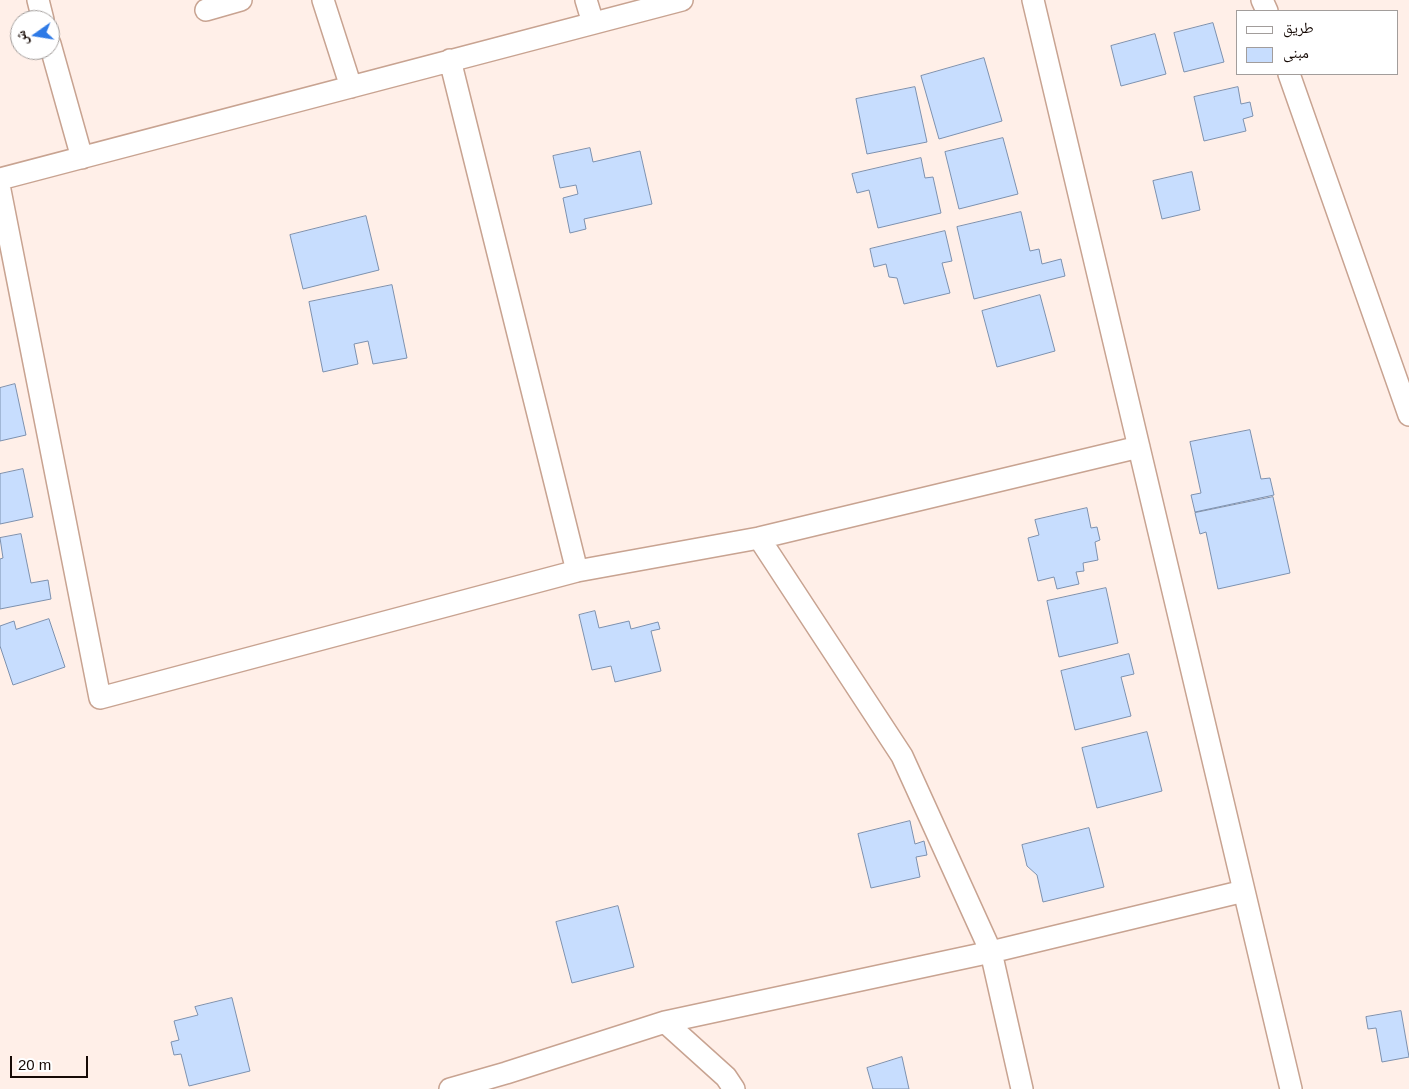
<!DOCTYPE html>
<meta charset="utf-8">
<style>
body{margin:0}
#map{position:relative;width:1409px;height:1089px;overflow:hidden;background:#ffefe8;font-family:Helvetica,"Noto Naskh Arabic",sans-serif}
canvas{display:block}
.legend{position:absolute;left:1236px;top:10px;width:162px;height:65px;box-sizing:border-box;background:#fff;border:1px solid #a29d9b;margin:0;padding:6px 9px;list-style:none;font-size:15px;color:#160a05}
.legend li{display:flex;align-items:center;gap:10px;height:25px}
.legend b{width:25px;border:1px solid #a29d9b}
.north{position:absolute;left:10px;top:10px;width:50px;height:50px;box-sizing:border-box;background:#fff;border:1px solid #a29d9b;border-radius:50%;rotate:257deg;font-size:14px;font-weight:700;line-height:20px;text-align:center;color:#160a05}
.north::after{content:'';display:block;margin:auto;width:18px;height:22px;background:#2e7ae6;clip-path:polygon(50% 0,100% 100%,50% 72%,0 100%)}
.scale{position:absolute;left:10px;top:1056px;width:78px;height:22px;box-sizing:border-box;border:2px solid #160a05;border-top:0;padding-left:6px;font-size:15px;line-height:18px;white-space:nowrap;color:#160a05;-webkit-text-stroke:4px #fff;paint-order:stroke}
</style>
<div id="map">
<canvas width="1409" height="1089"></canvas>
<ul class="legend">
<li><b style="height:6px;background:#fff"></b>طريق</li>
<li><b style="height:14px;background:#c7ddfe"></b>مبنى</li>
</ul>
<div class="north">ش</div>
<div class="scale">20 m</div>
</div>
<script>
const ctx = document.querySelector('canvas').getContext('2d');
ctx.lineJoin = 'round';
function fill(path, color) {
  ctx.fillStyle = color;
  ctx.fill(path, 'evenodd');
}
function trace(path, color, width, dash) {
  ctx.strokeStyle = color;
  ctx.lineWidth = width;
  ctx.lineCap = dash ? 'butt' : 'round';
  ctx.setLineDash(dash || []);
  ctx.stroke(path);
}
const building = new Path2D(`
 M1213,23l11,39 -40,10 -10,-39z
 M1155,34l11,40 -45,12 -10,-40z
 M984,58l18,63 -63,18 -18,-63z
 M915,87l12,55 -60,12 -11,-55z
 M1238,87l3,17 9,-2 3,14 -10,3 3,12 -42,10 -10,-44z
 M1003,138l15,56 -59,15 -14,-57z
 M590,148l3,14 47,-11 12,53 -68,15 2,10 -16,4 -7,-35 15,-4 -2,-9 -16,3 -7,-32z
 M921,158l4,20 8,-1 8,36 -63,15 -9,-38 -12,3 -5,-19z
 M1192,172l8,38 -38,9 -9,-38z
 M1021,212l9,39 9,-2 3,15 19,-5 4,17 -91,23 -17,-72z
 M366,216l13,54 -76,19 -13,-54z
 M945,231l7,30 -10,2 8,30 -46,11 -7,-26 -8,-1 -3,-13 -12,3 -4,-18z
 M392,285l15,73 -34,6 -5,-23 -14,3 4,20 -35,8 -14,-70z
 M1040,295l15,56 -58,16 -15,-56z
 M15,384l11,51 -26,6v-53z
 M1250,430l11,49 9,-1 4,17 -79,17 -4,-17 10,-2 -11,-51z
 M23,469l10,48 -33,7v-50z
 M1273,497l17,76 -72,16 -12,-57 -6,2 -5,-21z
 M1087,508l4,20 6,-1 3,13 -5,2 3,18 -15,3 1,8 -8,1 3,12 -22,5 -3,-12 -16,4 -10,-43 11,-3 -4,-15z
 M21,534l10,49 17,-3 3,19 -51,10v-50l3,-1 -3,-20z
 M1106,588l12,55 -59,14 -12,-56z
 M595,611l4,17 30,-7 2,8 27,-7 2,7 -9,2 10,40 -46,11 -4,-16 -19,4 -13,-55z
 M49,619l16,48 -52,18 -13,-39v-20l14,-5 2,8z
 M1129,654l5,20 -13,3 10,39 -56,14 -14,-59z
 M1147,732l15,59 -65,17 -15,-60z
 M910,821l5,23 9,-3 3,14 -11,2 4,20 -49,11 -13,-54z
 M1089,828l15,59 -61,15 -6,-27 -10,-9 -5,-21z
 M618,906l16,61 -62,16 -16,-61z
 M232,998l18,73 -61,15 -8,-32 -7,1 -3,-13 8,-2 -5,-19 24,-6 -3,-8z
 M1401,1011l8,46 -27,5 -6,-34 -8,1 -2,-12z
 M902,1057l7,32h-36l-6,-21z`);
const minor = new Path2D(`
 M38,0l5,20
 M323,0l28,87
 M586,0l7,23
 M1033,0l258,1089
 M1262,0l5,11
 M206,10l35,-10
 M50,44l32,114
 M450,60l127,511
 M1289,74l120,341
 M0,179l682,-179
 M0,190l100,508 477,-127 182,-33 380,-91
 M759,538l143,218 89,196 31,137
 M665,1022l61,55 8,12
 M450,1089l56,-16 159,-51 326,-70 253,-61`);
fill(building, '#c7ddfe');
trace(building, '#7d91af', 1);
trace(minor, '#c8a391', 24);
trace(minor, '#fff', 21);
</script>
